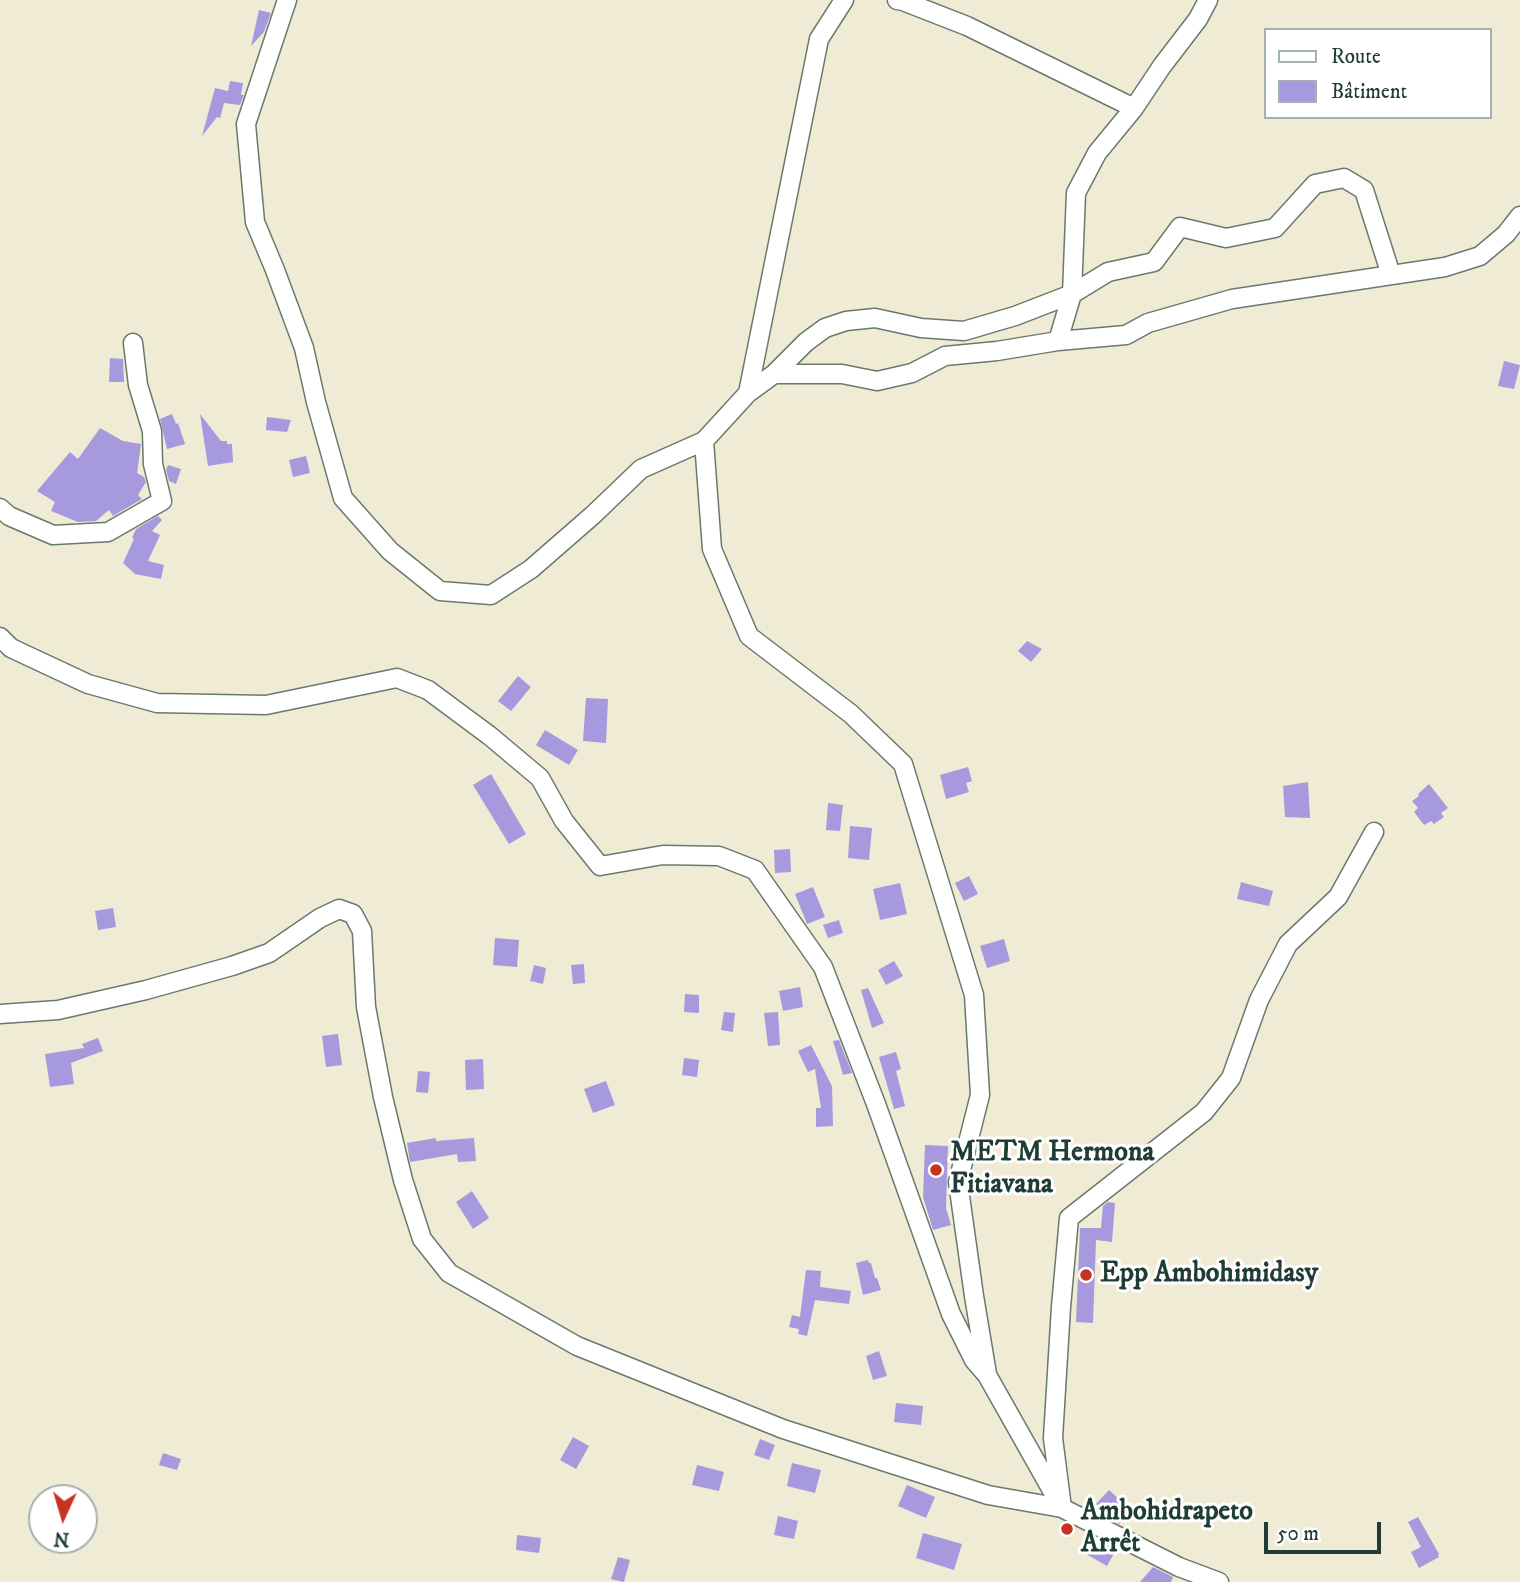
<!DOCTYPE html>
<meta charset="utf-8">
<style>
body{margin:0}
#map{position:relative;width:1520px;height:1582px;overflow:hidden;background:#f0ebd4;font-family:"IM FELL DW Pica",serif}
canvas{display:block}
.legend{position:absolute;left:1264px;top:28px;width:228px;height:91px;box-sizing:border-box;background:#fff;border:2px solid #a5b1ae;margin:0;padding:9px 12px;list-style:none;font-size:21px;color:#1f3d34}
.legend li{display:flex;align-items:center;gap:14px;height:35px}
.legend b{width:35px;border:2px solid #a5b1ae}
.north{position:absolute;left:28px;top:1484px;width:70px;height:70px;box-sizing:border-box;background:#fff;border:2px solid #a5b1ae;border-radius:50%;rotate:184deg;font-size:19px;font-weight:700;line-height:28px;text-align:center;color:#1f3d34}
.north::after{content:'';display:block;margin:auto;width:24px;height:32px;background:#c8321e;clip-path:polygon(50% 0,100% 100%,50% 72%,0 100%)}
.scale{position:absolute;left:1264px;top:1522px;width:117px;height:32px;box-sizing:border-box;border:4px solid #1f3d34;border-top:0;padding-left:9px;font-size:21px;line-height:24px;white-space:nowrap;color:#1f3d34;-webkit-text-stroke:5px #fff;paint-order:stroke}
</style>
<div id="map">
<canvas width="1520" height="1582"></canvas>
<ul class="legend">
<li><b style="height:9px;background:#fff"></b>Route</li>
<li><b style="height:19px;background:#a799de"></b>Bâtiment</li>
</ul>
<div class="north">N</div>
<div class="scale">50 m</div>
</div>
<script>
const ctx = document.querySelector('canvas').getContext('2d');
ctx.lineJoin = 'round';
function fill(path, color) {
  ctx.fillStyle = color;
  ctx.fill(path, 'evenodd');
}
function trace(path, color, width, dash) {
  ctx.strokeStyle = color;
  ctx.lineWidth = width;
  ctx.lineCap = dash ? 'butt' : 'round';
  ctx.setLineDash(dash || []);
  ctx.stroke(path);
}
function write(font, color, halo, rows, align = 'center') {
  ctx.font = font + ' "IM FELL DW Pica",serif';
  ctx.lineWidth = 6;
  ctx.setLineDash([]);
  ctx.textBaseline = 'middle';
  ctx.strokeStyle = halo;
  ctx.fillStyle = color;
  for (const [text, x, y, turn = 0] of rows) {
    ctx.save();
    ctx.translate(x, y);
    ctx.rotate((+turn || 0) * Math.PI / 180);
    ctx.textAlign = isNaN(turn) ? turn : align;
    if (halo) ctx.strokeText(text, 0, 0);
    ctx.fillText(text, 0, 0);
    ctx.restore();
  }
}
const building = new Path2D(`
 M259,10l12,3 -7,19 -13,14z
 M230,81l13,2 -2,12h3l-4,10 -16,-2 -4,15 -3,-1 -15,19 13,-48 13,3z
 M110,358l13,1 1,23h-15z
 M1504,361l16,4 -6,24 -16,-3z
 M172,414l4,10 2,-1 7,21 -18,5 -7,-30z
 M200,414l21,27h6v3h5l1,18 -25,4z
 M267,417l24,3 -4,12 -21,-2z
 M100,428l23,13 18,3 -4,29 7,4 2,5 -8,13 4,4 -29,17 -4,-6 -13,11 -18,1 -27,-11 4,-9 -18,-11 33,-39 8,7z
 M306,456l4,17 -17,4 -4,-17z
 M168,465l13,4 -5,15 -7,-3 -3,-11z
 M158,516l4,4 -10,11 8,4 -12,26 16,4 -3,14 -26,-5 -12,-11 11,-24 -2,-1 4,-9z
 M1027,641l15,8 -11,13 -13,-11z
 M518,676l13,11 -20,24 -13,-10z
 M586,698l22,1 -2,44 -23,-2z
 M545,730l33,20 -9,15 -33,-20z
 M968,767l4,14 -6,2 3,9 -23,7 -6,-24z
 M491,774l35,60 -17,10 -36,-59z
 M1308,782l2,36 -25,-1 -2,-31z
 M1429,784l19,24 -7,5 3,4 -10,7 -3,-3 -7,4 -10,-13 4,-4 -6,-7 7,-5 -1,-2z
 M828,803l15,2 -3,26 -14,-1z
 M850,826l22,2 -3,32 -21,-2z
 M790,849l1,23 -16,1 -1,-23z
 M969,876l9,18 -14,7 -9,-18z
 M1241,882l32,9 -4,15 -32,-7z
 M900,883l7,31 -27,6 -7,-31z
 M813,887l12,30 -18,7 -12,-30z
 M113,908l3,19 -18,3 -3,-19z
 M839,920l4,13 -15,5 -5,-13z
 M495,938l24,2 -2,27 -24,-2z
 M1004,939l6,22 -23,7 -7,-22z
 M894,961l9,15 -17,9 -8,-15z
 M584,964l1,19 -12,1 -2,-19z
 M534,965l12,3 -3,16 -13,-3z
 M800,987l3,20 -20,4 -4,-20z
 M868,988l16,35 -12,5 -11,-38z
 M685,994l14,1v18l-15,-1z
 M724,1012l11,1 -2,19 -12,-2z
 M778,1012l2,33 -12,1 -4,-33z
 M338,1034l4,31 -16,2 -4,-31z
 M98,1038l5,13 -32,12 3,21 -24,3 -5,-33 39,-6 -2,-4z
 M839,1040l13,33 -9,2 -10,-34z
 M811,1045l21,41 1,40 -17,1v-19h5l-6,-39 -7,3 -10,-21z
 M896,1052l5,17 -5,2 9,35 -11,3 -15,-52z
 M684,1058l15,2 -2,17 -15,-2z
 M483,1059l1,30 -18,1 -1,-30z
 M418,1071l12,1 -2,21 -12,-1z
 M606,1081l9,24 -22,8 -9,-24z
 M436,1138v3l38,-3 2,23 -18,1 -1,-8 -47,8 -3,-19z
 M925,1145l23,1 -2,62 5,17 -18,5 -10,-33z
 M472,1191l17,27 -16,11 -17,-27z
 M1108,1202l7,1 -3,39 -16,-2 -3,83 -17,-1 4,-94h21l2,-22z
 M868,1260l1,3h2l4,15h2l4,12 -18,5 -7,-32z
 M806,1270l15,1 -1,16 31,4 -2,13 -34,-4 -8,36 -9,-2 1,-5 -10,-2 3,-12 8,2z
 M879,1351l8,25 -14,4 -7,-24z
 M896,1403l27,3 -2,19 -27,-3z
 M573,1437l16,9 -13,23 -16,-9z
 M760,1439l15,6 -6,15 -15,-5z
 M163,1453l18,6 -4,11 -18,-5z
 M792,1463l29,7 -6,23 -28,-7z
 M697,1465l27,7 -5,19 -27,-6z
 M907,1485l28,12 -9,21 -28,-12z
 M1109,1490l23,21 -13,13 -23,-20z
 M778,1516l20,5 -4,18 -20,-4z
 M1418,1517l21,37 -1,1 1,2 -20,11 -8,-16 10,-5 -13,-25z
 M923,1533l39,11 -8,26 -38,-12z
 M517,1535l24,3 -2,15 -23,-3z
 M1095,1538l22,10 -10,18 -21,-12z
 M618,1557l12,3 -6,22 -13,-3z
 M1153,1567l20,10 -2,5h-31z`);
const minor = new Path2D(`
 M287,0l-41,124 9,98 20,48 29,78 12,54 27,96 47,53 50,40 51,4 40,-26 62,-54 48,-46 63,-28
 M897,0l6,1 64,25 167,82
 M1058,341l14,-47 4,-101 21,-40 37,-45 28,-42 36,-47 10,-19
 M774,374h68l35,7 35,-8 33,-17 52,-5 61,-10 68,-6 22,-12 84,-24 213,-32 35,-11 26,-22 14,-18
 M748,393l71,-354 25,-39
 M0,508l9,8 44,19 55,-3 54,-31 -9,-37 -1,-33 -14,-46 -5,-42
 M0,637l11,11 77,36 69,19 109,2 131,-27 31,12 62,46 50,42 24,43 36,45 63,-11 56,1 36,14 68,97 53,137 75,210 23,46 13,15 75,133 -9,-70 8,-131 8,-89 135,-106 27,-34 28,-78 29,-56 50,-47 36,-65
 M0,1014l58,-4 88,-20 86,-24 37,-13 51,-35 19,-9 14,5 9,17 4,76 17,90 20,83 19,59 27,34 128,73 206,83 205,66 74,13 117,59 40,15
 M987,1374l-13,-78 -16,-114 22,-87 -6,-100 -71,-231 -52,-50 -102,-78 -37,-87 -8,-108 44,-48 26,-19 32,-32 19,-14 21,-7 29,-3 46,10 43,3 51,-15 57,-22 36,-22 46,-10 26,-35 46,11 49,-10 40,-44 29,-6 20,12 27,85`);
const markers = [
 [936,1170,7,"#c8321e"],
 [1086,1275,7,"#c8321e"],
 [1067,1529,7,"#c8321e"]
];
const poiNames = [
 ["METM Hermona",950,1154],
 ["Fitiavana",950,1186],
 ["Epp Ambohimidasy",1100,1275],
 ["Ambohidrapeto",1081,1513],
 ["Arrêt",1081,1545]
];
fill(building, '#a799de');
trace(minor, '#687a6c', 21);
trace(minor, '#fff', 18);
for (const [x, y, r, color] of markers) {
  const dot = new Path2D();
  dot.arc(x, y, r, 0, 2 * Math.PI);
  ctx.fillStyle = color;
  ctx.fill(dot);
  trace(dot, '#fff', 2.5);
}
write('bold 28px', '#1f3d34', '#fff', poiNames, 'left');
</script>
